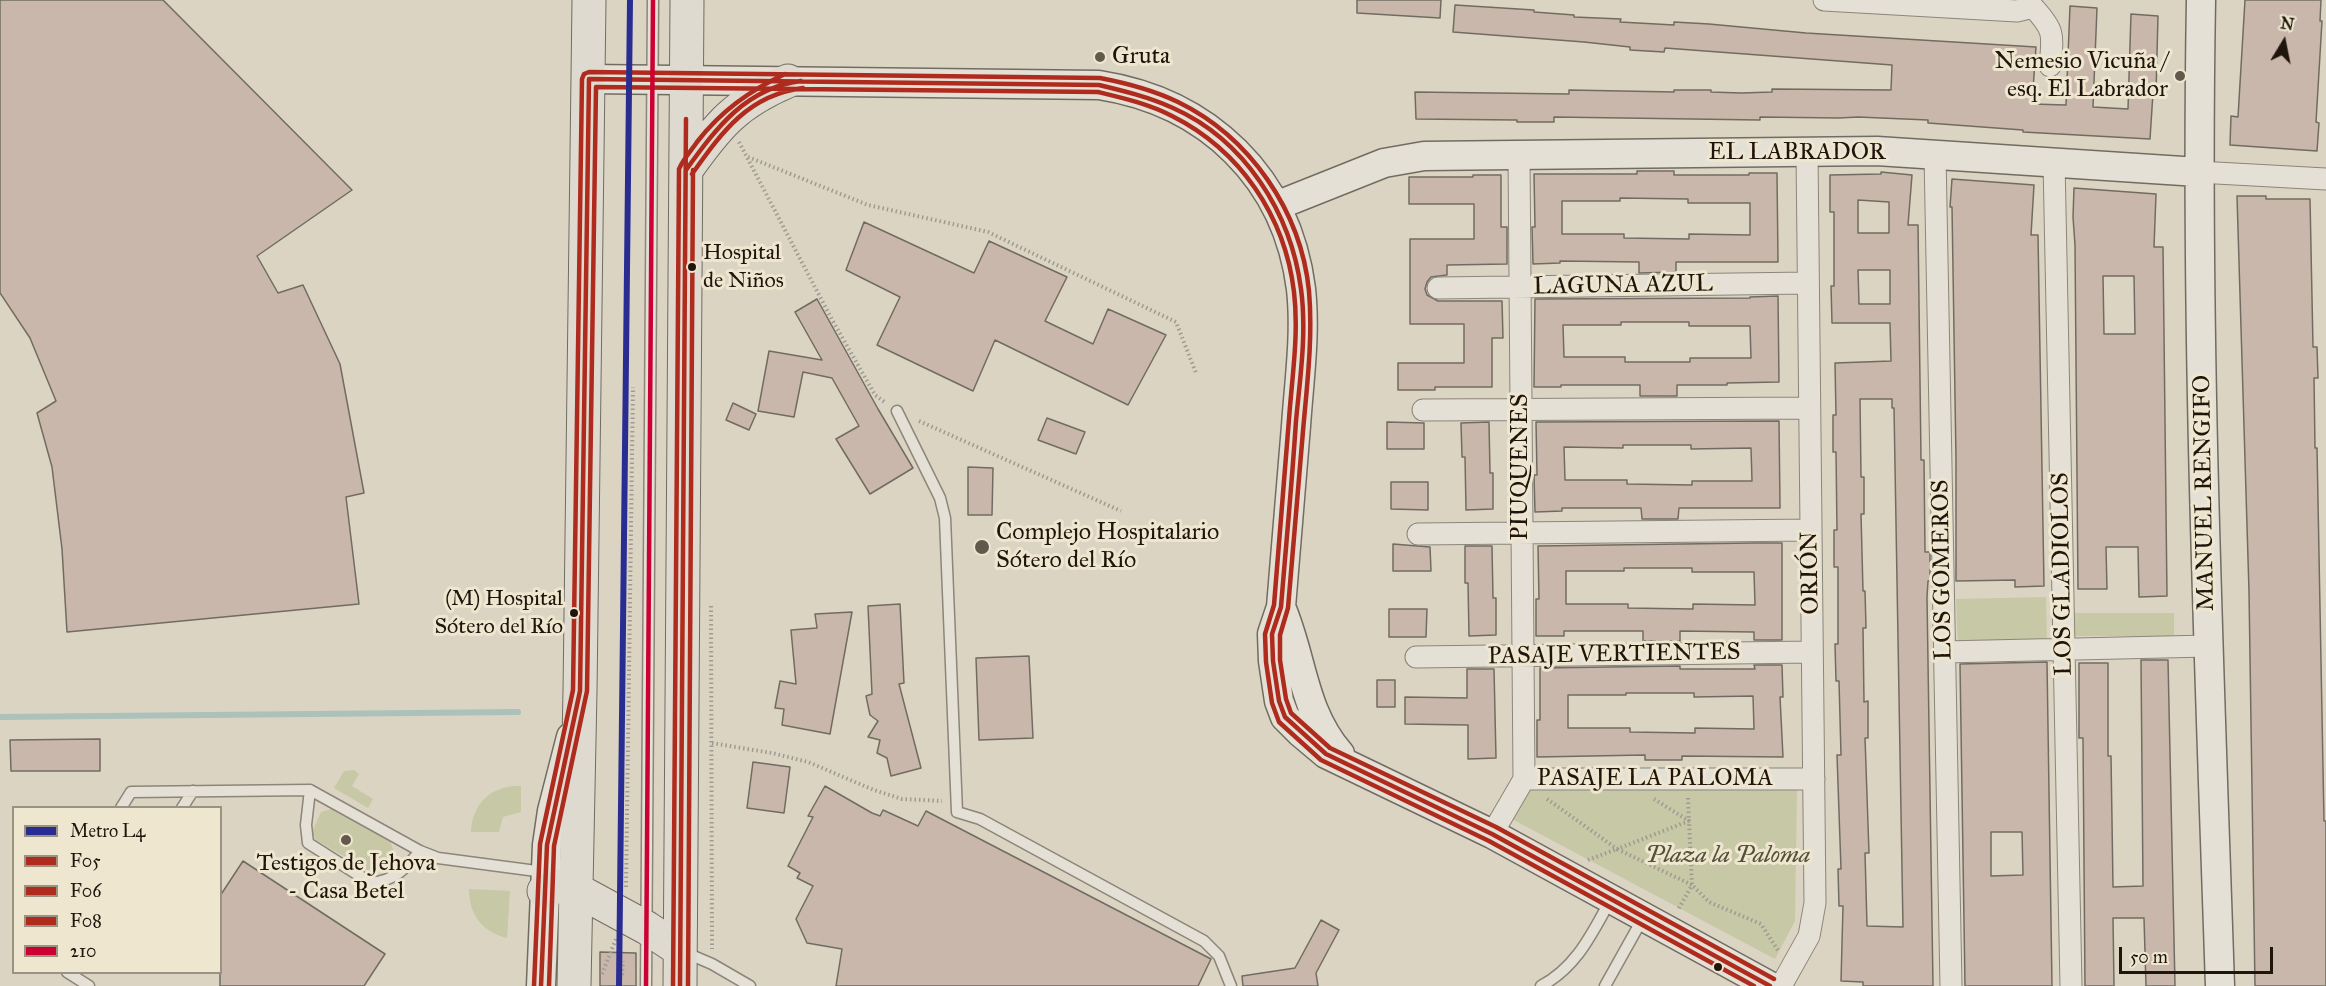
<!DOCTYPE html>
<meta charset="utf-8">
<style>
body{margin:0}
#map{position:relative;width:2326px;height:986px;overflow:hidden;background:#dcd4c2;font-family:"IM FELL Great Primer",serif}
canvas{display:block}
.legend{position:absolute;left:12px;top:806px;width:210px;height:168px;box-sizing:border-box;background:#efe6d0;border:2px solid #9c9282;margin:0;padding:8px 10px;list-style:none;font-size:18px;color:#20150c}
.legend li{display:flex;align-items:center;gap:12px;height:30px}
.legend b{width:30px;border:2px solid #9c9282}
.north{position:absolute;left:2254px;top:12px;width:60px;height:60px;-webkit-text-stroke:4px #efe6d0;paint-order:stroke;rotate:10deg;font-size:16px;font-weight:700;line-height:24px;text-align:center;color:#20150c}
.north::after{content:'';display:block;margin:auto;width:21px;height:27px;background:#20150c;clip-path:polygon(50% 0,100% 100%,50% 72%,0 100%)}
.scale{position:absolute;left:2119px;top:947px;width:154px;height:27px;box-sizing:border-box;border:3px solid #20150c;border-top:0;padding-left:8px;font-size:18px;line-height:21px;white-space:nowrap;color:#20150c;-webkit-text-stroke:4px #efe6d0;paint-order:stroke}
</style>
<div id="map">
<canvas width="2326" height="986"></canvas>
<ul class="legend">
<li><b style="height:8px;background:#292d91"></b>Metro L4</li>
<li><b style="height:8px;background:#af2b1e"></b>F05</li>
<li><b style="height:8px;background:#af2b1e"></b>F06</li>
<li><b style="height:8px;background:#af2b1e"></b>F08</li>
<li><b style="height:8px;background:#c03"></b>210</li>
</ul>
<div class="north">N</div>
<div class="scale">50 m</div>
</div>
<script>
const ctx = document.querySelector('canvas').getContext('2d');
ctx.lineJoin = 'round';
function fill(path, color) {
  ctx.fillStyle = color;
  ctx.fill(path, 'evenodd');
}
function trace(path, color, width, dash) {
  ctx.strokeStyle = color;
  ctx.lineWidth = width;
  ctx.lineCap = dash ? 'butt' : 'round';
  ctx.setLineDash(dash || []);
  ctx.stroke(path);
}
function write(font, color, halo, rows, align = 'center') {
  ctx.font = font + ' "IM FELL Great Primer",serif';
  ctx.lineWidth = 6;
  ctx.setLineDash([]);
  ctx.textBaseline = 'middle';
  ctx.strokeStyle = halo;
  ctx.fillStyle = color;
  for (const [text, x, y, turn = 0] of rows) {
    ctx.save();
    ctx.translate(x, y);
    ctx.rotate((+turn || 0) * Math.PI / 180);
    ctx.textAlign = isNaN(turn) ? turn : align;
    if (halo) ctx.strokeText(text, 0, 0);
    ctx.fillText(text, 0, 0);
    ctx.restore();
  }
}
const green = new Path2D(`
 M2046,597l1,48 -89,3 -2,-49z
 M2072,613h102v23h-101z
 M354,770l5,4 -7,12 21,13 -5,9 -34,-20 10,-17z
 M1528,785l269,4 -2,132 -20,38 -265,-141z
 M515,786h6v26l-18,5 -4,15h-28c1,-26 17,-44 44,-46z
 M331,809l59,32 5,13 -12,16 -12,2 -55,-32 -4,-8 9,-20z
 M469,889l41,2 -3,47c-25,-6 -38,-24 -38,-49z`);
const stream = new Path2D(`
 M0,717l518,-5`);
const building = new Path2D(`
 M0,0h163l189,190 -95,66 21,37 25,-8 37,79 24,129 -18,4 13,107 -292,28 -5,-83 -10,-82 -15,-54 19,-12 -26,-63 -30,-45z
 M1357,0h84l-1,18 -83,-5z
 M2245,0h76l-1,21h2l-6,101 3,1 -2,28 -87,-6 1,-29 7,1z
 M1455,5l79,5v2l40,3v2l47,2 -1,3 54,3v-3l35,2 97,9 230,14 -4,57 34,1 4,-99 27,2 -4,99 35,2 3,-95 27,2 -2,77h-3l-3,46 -127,-7v-2l-95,-7v-3l-70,-3 -19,1 -79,-1v3l-206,-3v5h-37v-2l-101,-1 -1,-27 154,2v-4l105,2v-2h37v2l30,1 31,-1v-3l119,1 1,-25 -227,-17 -1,4 -34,-2v-3l-46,-5 -131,-10z
 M1637,171h37v4h75v-2h28l1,89h-102v10l-37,1v-11l-79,-1v2l-27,1 -1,-37h3l-1,-53h103zM1620,198l68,1v4h62v32l-61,-1v5l-65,-1v-4h-62v-33h58z
 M1881,172l31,3 -4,50h10l3,235h3l1,92h5v29h-2l-1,16 6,389h-70v-4l-22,-1 2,-75h-4l-1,-37h3l-4,-114h4l-2,-74h-3l-1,-37h3v-77h-4v-37h3l-1,-78h-3v-37h3l-1,-52 56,-2 -1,-38h-58l-1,-37h3v-74h-4v-37l51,-1zM1858,200l31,2v31h-31zM1858,270h32v34h-31zM1860,399h32v9h2l9,519 -36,-1 -2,-73h4l-4,-115h3v-37l-4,1 -1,-74h3l-1,-37h-2l-2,-77h3v-37h-3z
 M1473,175h28v52h6v37l-60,1v10l-16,2 -4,5 -2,7 2,6 11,6h64l1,37h-11v49h-57v3h-37v-27h66v-39h-54v-85h64v-35h-65v-27h64z
 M1952,179l82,6 -3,50h7l6,351 -29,1v-7l-59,1v-121l-4,-253h-2z
 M2074,188l82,6 -2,53h9l4,349 -28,1 -1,-50h-32l1,42h-29l-3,-344 -2,-28zM2103,276h31l1,58h-31z
 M2237,196h29v3h44l3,148h4l1,31h-4l1,70h2l7,373h2v165h-71l-6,-395z
 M864,222l110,51 15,-32 78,36 -22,44 48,23 15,-35 58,26 -38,70 -133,-65 -22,51 -96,-46 23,-48 -54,-27z
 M1778,296l1,86 -52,1v2h-50v11h-37v-11h-79v2h-27l1,-88 215,-1v-1zM1621,322h68v4h61l1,32h-61v4h-65v-5h-61l-1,-32h58z
 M817,299l61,110 35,59 -43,26 -34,-55 23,-13 -27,-48 -29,-6 -9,45 -36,-6 11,-60 53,9 -27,-48z
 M733,403l23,11 -7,16 -23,-10z
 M1047,418l38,14 -9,22 -38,-14z
 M1779,421l1,87h-101l-1,11h-36l-1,-11h-79v3l-27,1 -1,-37h3l-1,-53zM1623,445h68v4l60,-1 1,33h-60v4l-65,-1v-4h-62l-1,-33 59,1z
 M1387,422l37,1v26h-37z
 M1489,422l1,51h3v36l-27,1 -1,-53h-3l-1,-34z
 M968,467l25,1 -1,47h-24z
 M1391,482h37v28l-37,-1z
 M1754,543h28v97h-28v-8l-74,-1v10h-37v-10h-79v5h-28v-37h3l-1,-53zM1624,568h68v4h62l1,33 -62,-1v5l-65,-1v-4h-62v-33h58z
 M1393,544l37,3 1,24h-38z
 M1465,546h27l1,52h3v37l-27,1 -1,-53h-3z
 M900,604l4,79 -5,1 22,84 -30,8 -4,-18 -10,-5 3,-13 -12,-3 10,-16 -8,-6 -4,-19 6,-2 -4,-88z
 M1389,609h38l-1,28h-37z
 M852,612l-22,122 -48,-9 2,-16 -9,-1 5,-27 16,3 -5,-54 26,-2 -2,-14z
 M1029,656l4,82 -54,2 -3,-82z
 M2141,660h27l7,326h-29l-2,-68h-31l1,68h-29l-2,-248h-4v-75h29v93h3l2,131 30,-1z
 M2047,662l5,324h-87l-5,-322zM1991,832h31l1,43 -32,1z
 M1754,665h28l1,32h-3l3,60 -101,-1v4h-37v-5l-108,2v-37h3v-52l140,-2v3h75zM1626,693h68v4l59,-1 1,33 -59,-1v5l-65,-1v-4h-62v-33h58z
 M1467,669h27l2,89 -28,1v-34l-63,-1v-27l62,1z
 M1377,680h18v27h-18z
 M100,739v32h-89l-1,-31z
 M753,762l37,5 -6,46 -37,-5z
 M825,786l47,27 8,3 3,-6 35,16 8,-15 285,148 -13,27h-362l6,-37 -35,-6 -11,-24 17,-33 -16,-8 3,-5 -12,-7 25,-49 -5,-1z
 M243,861l142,93 -21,32h-144v-90z
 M1321,920l18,10 -23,43 2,13h-75l-1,-10 53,-8z
 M600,952l36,1v33h-36z`);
const path = new Path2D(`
 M739,142l91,174 45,79 11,8
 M748,157l120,48 120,27 188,90 20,51
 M919,421l202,90
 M711,606l1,343
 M712,743l60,10 36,9 66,28 28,9 40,2
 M1688,798l1,23
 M1547,799l70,50 72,-28 3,64 17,17 52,22 18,28
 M1654,799l35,22
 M1588,860l29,-11 75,36 -14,25
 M626,887l7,-500
 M602,974l14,-35
 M622,975l1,-14`);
const lane = new Path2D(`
 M897,411l43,87 5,20 12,294 23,7 224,122 15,15 12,30
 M310,790l-4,35 2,18 63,40c25,-3 34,-14 49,-32
 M121,808l10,-16 179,-2 110,61 18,7 106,14
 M182,808l11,-17
 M684,952l28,12 38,22
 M67,972l22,14
 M646,986l7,-986
 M1541,986c36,-19 51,-53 70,-87
 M1605,986l38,-68`);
const street = new Path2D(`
 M1824,0l193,11 16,-4
 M2033,7c22,24 20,27 17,59
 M1519,155l5,624
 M1935,155l16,831
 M2054,162l17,824
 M2198,172l128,7
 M1438,288l370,-5
 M1423,410l386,-2
 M1418,534l393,-4
 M1944,652l264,-6
 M1416,657l396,-5
 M1524,779h290
 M1492,834l32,-55
 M1781,986l28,-50 6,-33 -8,-751`);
const secondary = new Path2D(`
 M2201,0c-6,329 8,658 19,986
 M589,79l510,6c109,17 188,93 202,204 5,45 -2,92 -5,137 -5,60 -10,121 -15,181l-9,27 1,27 6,40 6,16 16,16 25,21 166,80 278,152
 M1276,206l108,-43 40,-7 453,-5 321,21
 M1281,607c22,51 21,103 59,147
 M541,986l6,-141 5,-34 19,-74`);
const primary = new Path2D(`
 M686,170c32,-45 50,-67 102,-89
 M544,891l15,-5 16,3 72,39 33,22
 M574,986l6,-295 9,-691
 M680,986l7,-986`);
const bus1 = new Path2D(`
 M686,170c31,-43 60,-82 115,-89
 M541,986l6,-141 33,-154 9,-612 510,6c25,6 50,12 74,23 72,32 118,105 128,181 6,44 -1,89 -5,132 -4,62 -10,124 -15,186l-9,27 1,27 6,40 6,16 41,37 166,80 278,152
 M680,986l6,-867`);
const bus2 = new Path2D(`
 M692,174c30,-42 56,-79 111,-86
 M549,986l5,-140 33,-155 9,-604 502,5c25,6 51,12 74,24 68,34 113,100 122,176 5,42 -2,85 -5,127 -5,62 -10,124 -15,186l-9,29 1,28 6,41 7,19 42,38 168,81 265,145
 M688,986l5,-816`);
const bus3 = new Path2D(`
 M534,986l6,-142 33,-154 9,-611 2,-5 5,-2 511,6c26,5 53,12 78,24 72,35 123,109 131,189 4,47 -2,94 -6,140 -5,59 -10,118 -15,177l-8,27v25l6,39 5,14 39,35 166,79 278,152
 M673,986l6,-817c4,-10 12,-18 18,-27 24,-31 52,-51 88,-68`);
const bus4 = new Path2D(`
 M646,986l7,-986`);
const metro1 = new Path2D(`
 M619,986l11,-986`);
const markers = [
 [1100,57,6,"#62584c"],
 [2180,76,6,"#62584c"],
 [692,267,5,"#20150c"],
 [982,547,8,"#62584c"],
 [574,613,5,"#20150c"],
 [346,840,6,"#62584c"],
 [1718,967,5,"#20150c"]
];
const busNames = [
 ["Hospital",703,254],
 ["de Niños",703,282],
 ["(M) Hospital",563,600,"right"],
 ["Sótero del Río",563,628,"right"]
];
const poiNames = [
 ["Gruta",1112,57],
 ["Nemesio Vicuña /",2168,62,"right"],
 ["esq. El Labrador",2168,90,"right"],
 ["Complejo Hospitalario",996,533],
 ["Sótero del Río",996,561],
 ["Testigos de Jehova",346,864,"center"],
 ["- Casa Betel",346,892,"center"]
];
const streetNames = [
 ["EL LABRADOR",1797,153],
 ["LAGUNA AZUL",1623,286,-1],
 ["PIUQUENES",1521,467,-90],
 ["MANUEL RENGIFO",2205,493,-91],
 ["LOS GOMEROS",1943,570,-91],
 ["ORIÓN",1811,573,-91],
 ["LOS GLADIOLOS",2063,574,-91],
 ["PASAJE VERTIENTES",1614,655,-1],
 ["PASAJE LA PALOMA",1655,779]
];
const parkNames = [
 ["Plaza la Paloma",1728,856]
];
fill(green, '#c6c8a6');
trace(stream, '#acc1b9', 6);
fill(building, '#c9b7ac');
trace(building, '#716c61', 1.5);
trace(lane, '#8b857a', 13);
trace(street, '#8b857a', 23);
trace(secondary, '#716c61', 31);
trace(primary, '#716c61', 35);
trace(path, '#9f9a92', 4, [1.5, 3]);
trace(lane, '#e4e0d6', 10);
trace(street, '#e4e0d6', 21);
trace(secondary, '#e4e0d6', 28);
trace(primary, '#dfdad0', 33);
trace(bus1, '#af2b1e', 4.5);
trace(bus2, '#af2b1e', 4.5);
trace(bus3, '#af2b1e', 4.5);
trace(bus4, '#c03', 4.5);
trace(metro1, '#292d91', 6);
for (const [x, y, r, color] of markers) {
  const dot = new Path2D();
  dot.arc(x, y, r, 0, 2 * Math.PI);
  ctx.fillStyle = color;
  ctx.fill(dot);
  trace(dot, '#efe6d0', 2);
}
write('22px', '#20150c', '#efe6d0', busNames, 'left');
write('24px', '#20150c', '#efe6d0', poiNames, 'left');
write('24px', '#20150c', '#efe6d0', streetNames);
write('italic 24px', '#54503a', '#efe6d0', parkNames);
</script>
